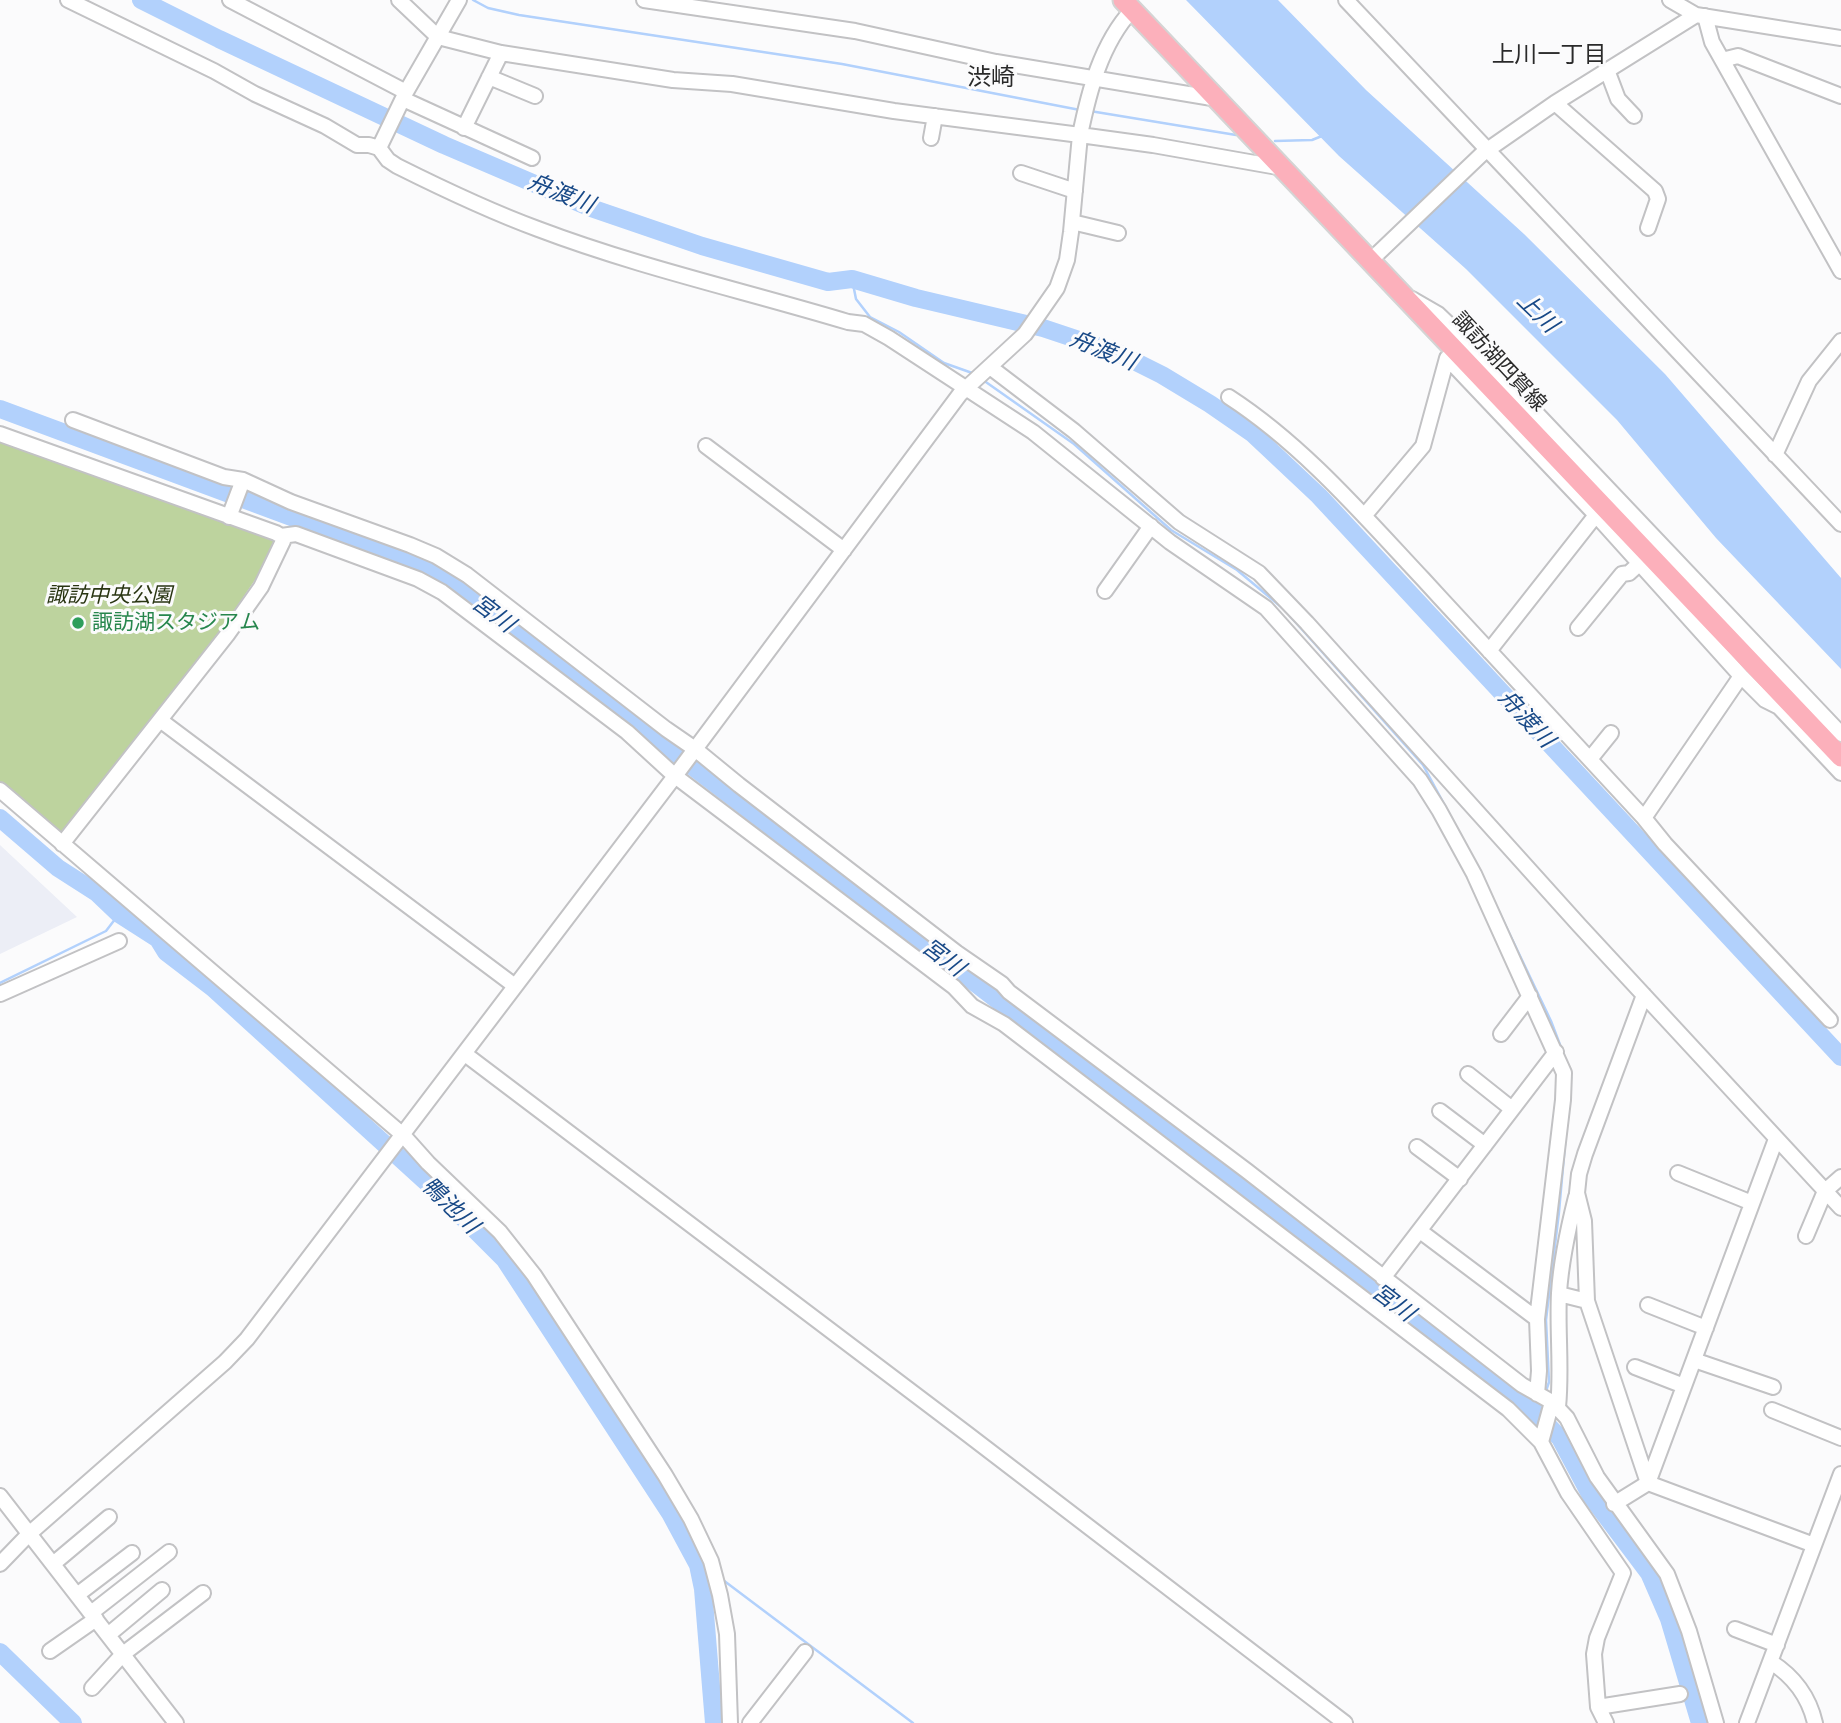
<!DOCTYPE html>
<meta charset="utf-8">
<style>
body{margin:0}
canvas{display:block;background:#fbfbfc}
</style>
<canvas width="1841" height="1723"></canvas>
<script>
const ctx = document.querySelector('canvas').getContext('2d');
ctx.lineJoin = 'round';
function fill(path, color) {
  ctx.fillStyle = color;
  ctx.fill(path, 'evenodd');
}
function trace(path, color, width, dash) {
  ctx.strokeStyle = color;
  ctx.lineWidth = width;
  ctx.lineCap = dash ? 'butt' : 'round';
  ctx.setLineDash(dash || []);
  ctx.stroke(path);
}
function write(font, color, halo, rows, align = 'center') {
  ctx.font = font + ' "Roboto Serif","Noto Sans JP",serif';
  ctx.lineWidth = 6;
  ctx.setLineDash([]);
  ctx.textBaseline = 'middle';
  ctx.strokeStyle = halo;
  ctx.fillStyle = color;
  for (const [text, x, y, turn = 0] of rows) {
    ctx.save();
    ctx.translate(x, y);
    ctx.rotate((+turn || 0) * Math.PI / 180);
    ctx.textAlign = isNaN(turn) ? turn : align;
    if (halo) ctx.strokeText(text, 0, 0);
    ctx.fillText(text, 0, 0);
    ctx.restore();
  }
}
const built = new Path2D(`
 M0,845l77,72 -77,37z`);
const green = new Path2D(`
 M0,440l273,99 2,6 -18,32 -40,59 -152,198 -12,-3 -53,-49z`);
const water = new Path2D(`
 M1186,0h92l88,90 158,144 141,140 176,204v91l-125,-131 -99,-118 -151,-151 -127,-113z`);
const stream = new Path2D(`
 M473,0l15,8 31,7 323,49 238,46
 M1090,111l146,24
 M1275,141l37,-1 10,-4
 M852,279l4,20 14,18 29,15 45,31 31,11
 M983,380l91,64 97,86 66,40 49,41
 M1290,616l133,149 55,102
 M1482,876l69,145 19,50
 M0,983l106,-52 13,-17
 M1545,1394l4,-12 -3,-62 13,-108 12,-135
 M1534,1411l6,-9
 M698,1565l8,3
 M723,1580l190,143`);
const river = new Path2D(`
 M141,0l78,39 225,106 147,63 111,38 126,36 24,-3 64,19 127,30 75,25 44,22 48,29 42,29 67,63 522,561
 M0,409l383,142 47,18 23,14 1081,828 26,27 31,58 58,77 20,46 31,104
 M0,818l58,50 39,25 22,21 39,25 8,13 47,36 221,201 71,71 165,253 28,52 5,24 11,134
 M0,1652l73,71`);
const minor = new Path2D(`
 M68,0l146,71 41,23 70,32 32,19h12l10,3 9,12 9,6c46,23 92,45 141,63 100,38 207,62 310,93l16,2 25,14 144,94 137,110 96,66 154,172 19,30 35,64 90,199 -1,27 -26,219 2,52 -2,23
 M230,0l176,92
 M399,0l39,37 63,16 172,27 59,4 162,27 186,24c9,-44 21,-91 52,-125
 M644,0l211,31 141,31 222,37
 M1346,0l495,524
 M1670,0l26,15 145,23
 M1705,16l7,26 129,229
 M1722,60l16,-4 103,40
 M1607,70l11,29 16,17
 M489,77l46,19
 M403,99l129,59
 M1555,103l100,88 3,8 -10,29
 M464,128l37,-75
 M931,138l4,-22
 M379,148l27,-56 53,-92
 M1021,173l54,18
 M1072,222l46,11
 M1371,260l112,-107 72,-50 141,-88
 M1412,299l26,15 47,45 356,375
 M990,367l84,64 105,91 80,51 48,50 272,302 262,283
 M1229,397c74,48 134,118 194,182 73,80 147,159 221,239l21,26 165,176
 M73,420l151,57 19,3 48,22 119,43 26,11 31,19 199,154 29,20 44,36 218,168 45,31 7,8 238,179 275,214 30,17 15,16 30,59 70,97 22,57 27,92
 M0,434l276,99 5,3 2,5 -22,46 -34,48 -165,209
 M706,446l138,104
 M1775,455l34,-74 32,-40
 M1364,516l59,-70 24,-88 149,157 145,161 24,24 14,7 62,66
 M229,517l14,-37
 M281,536l15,-2 122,45 24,13 185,140 48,44 279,211 18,19 32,18 504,385 33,33 27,51 55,80 -26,65 -3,16 4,53 8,16
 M1105,591l46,-65
 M1578,628l44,-54 7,-1 11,-10
 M1489,651l107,-136
 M160,720l355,266
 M1590,759l21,-26
 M0,790l403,345 25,28 72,69 34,43 131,200 26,44 20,42 9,34 7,39 3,89
 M1644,818l97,-142
 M0,994l119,-53
 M1644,995l-59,159 -6,20 -2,19 7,28 3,80 61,182
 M1501,1034l29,-38
 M465,1054l501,379 379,290
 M1468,1074l44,35
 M1440,1111l45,34
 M1417,1147l43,32
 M1678,1173l74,30
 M1420,1231l117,88
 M1806,1236l19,-45 16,-14
 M1383,1278l173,-226
 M1559,1294l28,7
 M1648,1305l58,23
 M1694,1360l79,27
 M1635,1367l49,19
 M1558,1407c4,-38 -1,-76 1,-114 2,-32 9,-64 17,-96
 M1772,1410l69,28
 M1541,1442l11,-40
 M1648,1483l166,62
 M0,1496l176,227
 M1614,1504l34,-21 128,-344
 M0,1564l29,-30 196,-172 22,-23 428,-563 285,-382 65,-60 32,-46 10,-28 4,-28 9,-97 73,10 130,23
 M53,1564l56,-47
 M77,1595l55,-42
 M91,1613l78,-61
 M1735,1629l42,16
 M108,1635l54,-45
 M50,1651l46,-32
 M1771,1662c22,14 38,35 44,61
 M92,1688l31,-34 80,-61
 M1598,1707l82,-13
 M750,1723l55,-71
 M1747,1723l94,-249`);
const major = new Path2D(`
 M1123,0l718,757`);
const markers = [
 [78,623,7,"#2e9e5b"]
];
const streetNames = [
 ["諏訪湖四賀線",1499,362,47]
];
const parkNames = [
 ["諏訪中央公園",109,596]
];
const leisureNames = [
 ["諏訪湖スタジアム",92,623]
];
const neighbourhoodNames = [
 ["上川一丁目",1549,55]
];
const waterNames = [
 ["舟渡川",561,194,22],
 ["上川",1537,313,44],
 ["舟渡川",1103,351,22],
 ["宮川",493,614,37],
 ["舟渡川",1526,719,47],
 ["宮川",943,958,37],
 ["鴨池川",450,1206,44],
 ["宮川",1393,1303,37]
];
const quarterNames = [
 ["渋崎",991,78]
];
fill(built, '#eceef6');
fill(green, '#bdd39e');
fill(water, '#b2d1fc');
trace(stream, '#b2d1fc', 2.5);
trace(river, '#b2d1fc', 18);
trace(minor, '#c2c2c4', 18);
trace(major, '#d4d4d4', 23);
trace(minor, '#fff', 14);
trace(major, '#fcb0bb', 19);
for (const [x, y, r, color] of markers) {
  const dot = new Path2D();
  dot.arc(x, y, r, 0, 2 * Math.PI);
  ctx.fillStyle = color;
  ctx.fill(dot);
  trace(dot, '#fbfbfc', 2.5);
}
write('21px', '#2a2a2a', '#fbfbfc', streetNames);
write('italic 21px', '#293512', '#fbfbfc', parkNames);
write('21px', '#27864d', '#fbfbfc', leisureNames, 'left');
write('23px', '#2a2a2a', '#fbfbfc', neighbourhoodNames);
write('italic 23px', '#184987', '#fbfbfc', waterNames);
write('24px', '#2a2a2a', '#fbfbfc', quarterNames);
</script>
